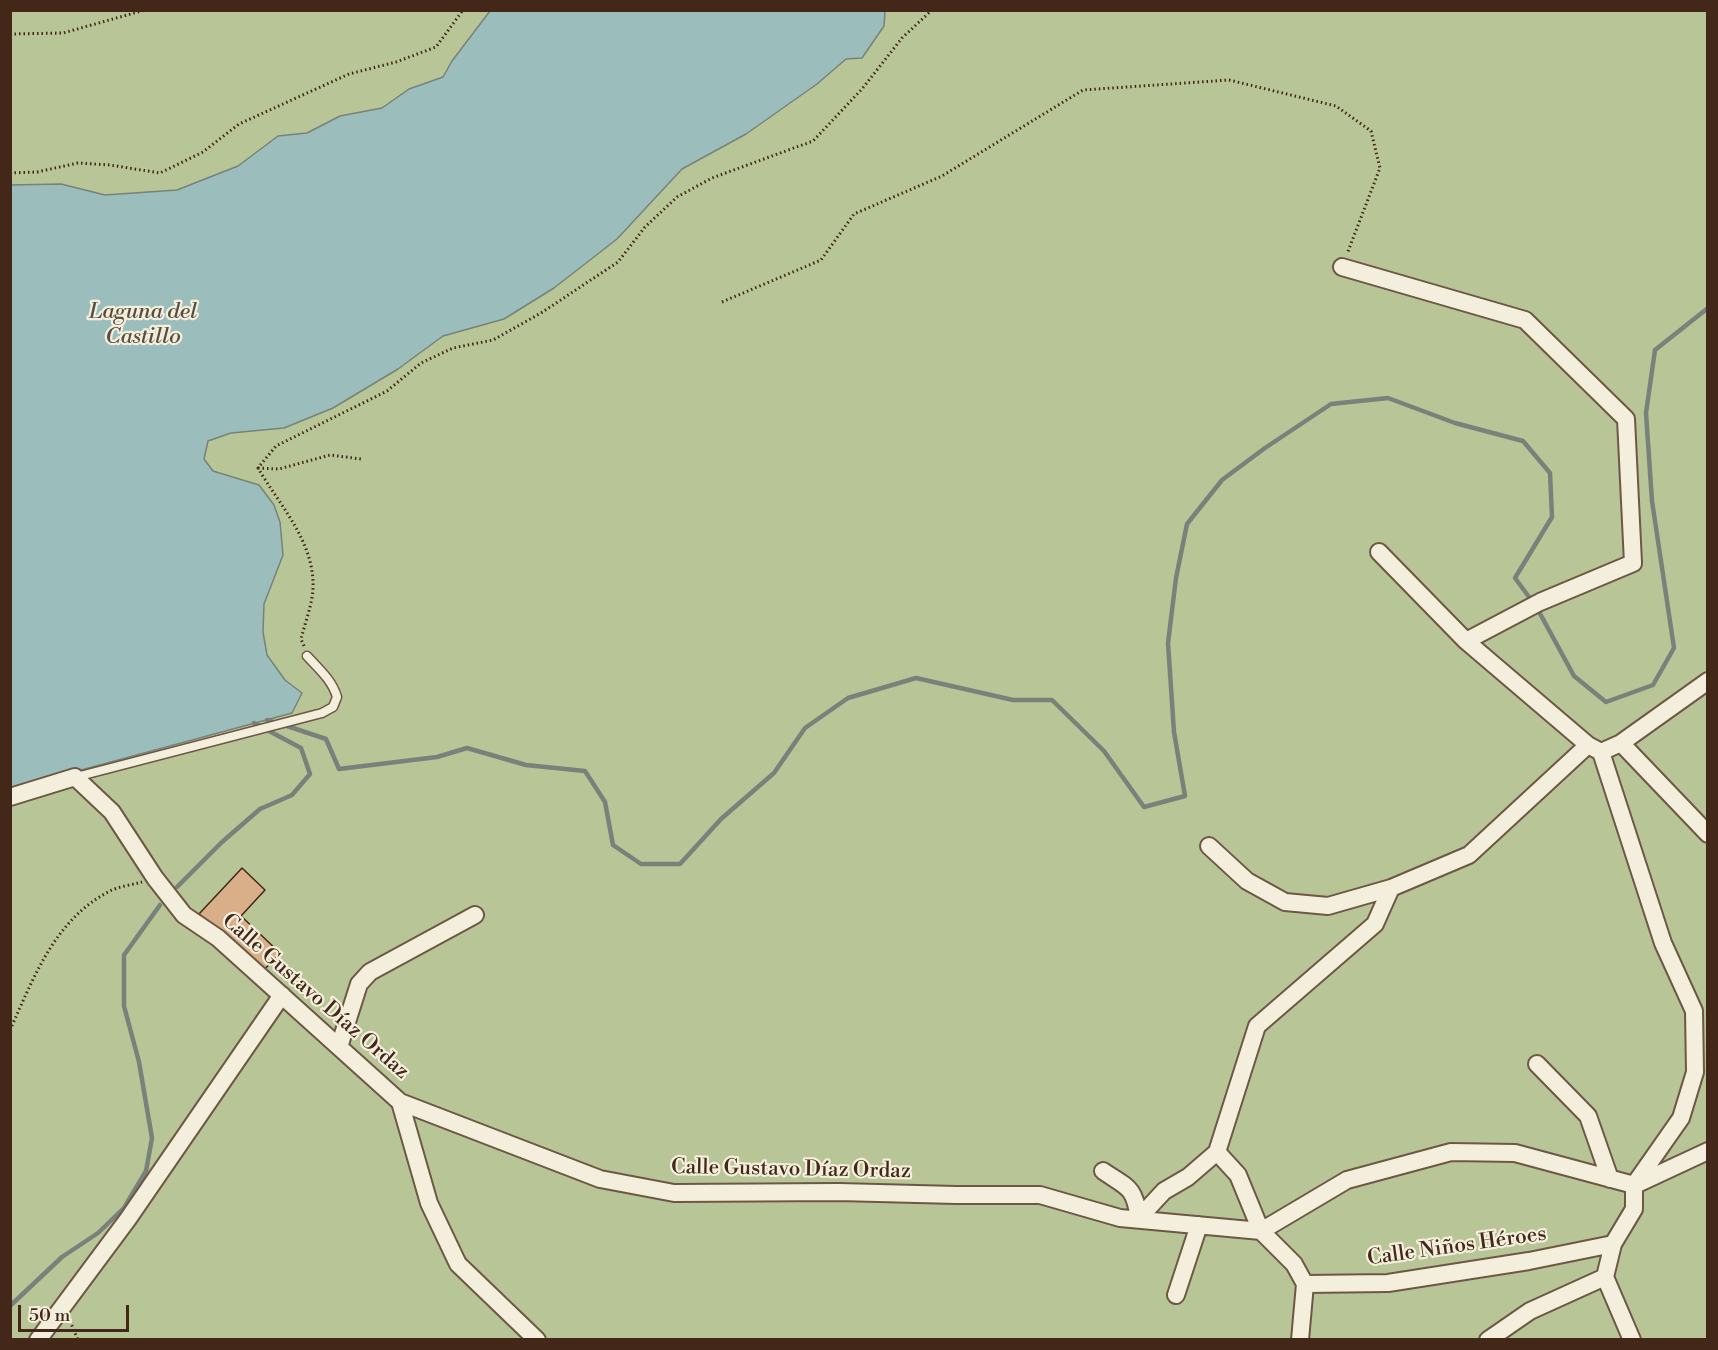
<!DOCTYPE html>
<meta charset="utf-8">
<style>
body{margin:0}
#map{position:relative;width:1718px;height:1350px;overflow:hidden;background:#eee6c9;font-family:"Libre Bodoni",serif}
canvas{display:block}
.frame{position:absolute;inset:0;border:12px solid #432718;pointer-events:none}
.scale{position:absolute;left:18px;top:1305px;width:111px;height:27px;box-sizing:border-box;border:3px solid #432718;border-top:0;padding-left:8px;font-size:18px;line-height:21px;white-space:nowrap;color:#432718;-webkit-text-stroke:4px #f4efdc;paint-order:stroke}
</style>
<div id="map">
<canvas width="1718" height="1350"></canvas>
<div class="frame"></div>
<div class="scale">50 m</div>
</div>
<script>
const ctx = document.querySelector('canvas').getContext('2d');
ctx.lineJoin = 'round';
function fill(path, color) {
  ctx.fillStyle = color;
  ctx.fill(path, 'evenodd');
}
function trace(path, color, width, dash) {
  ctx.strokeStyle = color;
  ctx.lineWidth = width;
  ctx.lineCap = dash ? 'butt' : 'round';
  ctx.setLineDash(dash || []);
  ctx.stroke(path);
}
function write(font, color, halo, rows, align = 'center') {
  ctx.font = font + ' "Libre Bodoni",serif';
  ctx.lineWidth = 4.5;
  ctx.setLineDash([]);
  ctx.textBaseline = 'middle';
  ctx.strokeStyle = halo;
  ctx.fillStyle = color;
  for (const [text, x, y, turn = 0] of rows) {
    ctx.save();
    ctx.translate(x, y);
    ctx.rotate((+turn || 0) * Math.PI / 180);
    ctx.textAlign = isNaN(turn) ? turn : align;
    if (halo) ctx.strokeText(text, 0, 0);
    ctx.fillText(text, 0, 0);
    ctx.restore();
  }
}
const green = new Path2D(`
 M10,11h1697v1328h-1696z`);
const water = new Path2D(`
 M490,11h395l-1,15 -22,32 -16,1 -29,25 -71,50 -64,35 -65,70 -63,49 -50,31 -61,17 -45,33 -65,39 -49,20 -53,5 -23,8 -4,18 9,12 46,14 15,20 6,17 3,33 -19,49 -1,28 4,23 18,25 17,13 -10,20 -281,76 -1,-604 51,-1 44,11 72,-5 61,-24 40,-30 29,-3 33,-17 42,-8 27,-19 34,-12 9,-16z`);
const stream = new Path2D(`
 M1537,608l37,68 32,26 47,-17 21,-37 -22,-147 -6,-88 9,-63 53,-42
 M267,720l9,3
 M284,725l42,14 13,30 98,-12 30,-9 59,17 59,6 20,31 8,43 28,19h39l41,-45 53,-46 31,-45 43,-30 68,-20 97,22h39l52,51 40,56 41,-11 -11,-64 -6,-89 8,-65 11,-54 35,-44 43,-32 66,-44 57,-6 67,25 68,18 27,32 2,44 -37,61 17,23
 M177,887l45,-45 38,-33 32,-14 18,-21 -9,-26 -47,-25
 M10,1306l52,-49 36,-24 26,-25 22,-37 6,-33 -13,-76 -15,-56v-51l36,-50`);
const building = new Path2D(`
 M242,868l23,22 -24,26 39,37 -18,19 -63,-58z`);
const path = new Path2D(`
 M10,34l53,-1 82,-23
 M10,173l27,-1 41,-9 32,2 50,8 43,-21 36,-28 110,-50 47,-12 40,-15 27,-37
 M722,302l99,-42 33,-46 88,-38 141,-86 146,-10 107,26 35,25 9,37 -33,86
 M258,468l21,1 51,-14 31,4
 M304,646l-3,-7c4,-16 11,-34 12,-50 2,-47 -33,-83 -55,-121l18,-22 111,-55 34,-28 32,-15 40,-8 48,-27 77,-51 27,-35 32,-30 35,-19 101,-37 49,-52 40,-51 30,-28
 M10,1030c24,-53 45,-111 100,-139 10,-5 22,-6 32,-9
 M70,1321l8,19`);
const lane = new Path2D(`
 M76,777l246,-64 11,-6 4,-10c-5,-17 -18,-28 -30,-41`);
const street = new Path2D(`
 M1342,267l183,53 101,99 7,144 -93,39 -74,39
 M1379,552l87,89 122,104
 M1621,743l87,91
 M1601,752l62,191 31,68 1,61 -14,46 -47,67
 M10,797l65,-20 37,35 43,66 29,37 34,23 182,164 200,77 74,14 165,-1 117,3h84l80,23 141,13 86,-51 104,-28 64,1 119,32
 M1209,846l38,35 38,21 43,4 63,-18
 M339,1047l20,-63 11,-12 105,-57
 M1537,1064l51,52 22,63
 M400,1102l29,101 29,61 79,76
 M1217,1152l40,-126 118,-102 16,-36 78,-33 119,-110 13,7 20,-9 87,-62
 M1217,1152l21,23 23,56 33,33 11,20 -5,56
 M1103,1171c25,17 31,15 36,47
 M1635,1185l73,-34
 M1139,1218l25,-27 24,-14 29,-25
 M1305,1284l83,-1 141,-22 84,-17
 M1176,1295l23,-70
 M38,1340l90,-121 154,-224
 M1488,1340l42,-29 75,-34
 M1632,1340l-27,-63 8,-33 21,-35v-24`);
const streetNames = [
 ["Calle Gustavo Díaz Ordaz",315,997,41],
 ["Calle Gustavo Díaz Ordaz",791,1170,1],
 ["Calle Niños Héroes",1457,1247,-8]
];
const waterNames = [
 ["Laguna del",143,313],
 ["Castillo",143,338]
];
fill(green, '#b8c597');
fill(water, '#9bbebc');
trace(water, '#78827a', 1.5);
trace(stream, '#78827a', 4.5);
fill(building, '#d9af8a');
trace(building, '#432718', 1.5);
trace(lane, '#6e5744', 11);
trace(street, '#6e5744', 20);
trace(path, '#432718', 3, [1.5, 3]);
trace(lane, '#f4efdc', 8);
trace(street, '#f4efdc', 16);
write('21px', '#432718', '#f4efdc', streetNames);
write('italic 22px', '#594d41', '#f4efdc', waterNames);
</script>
